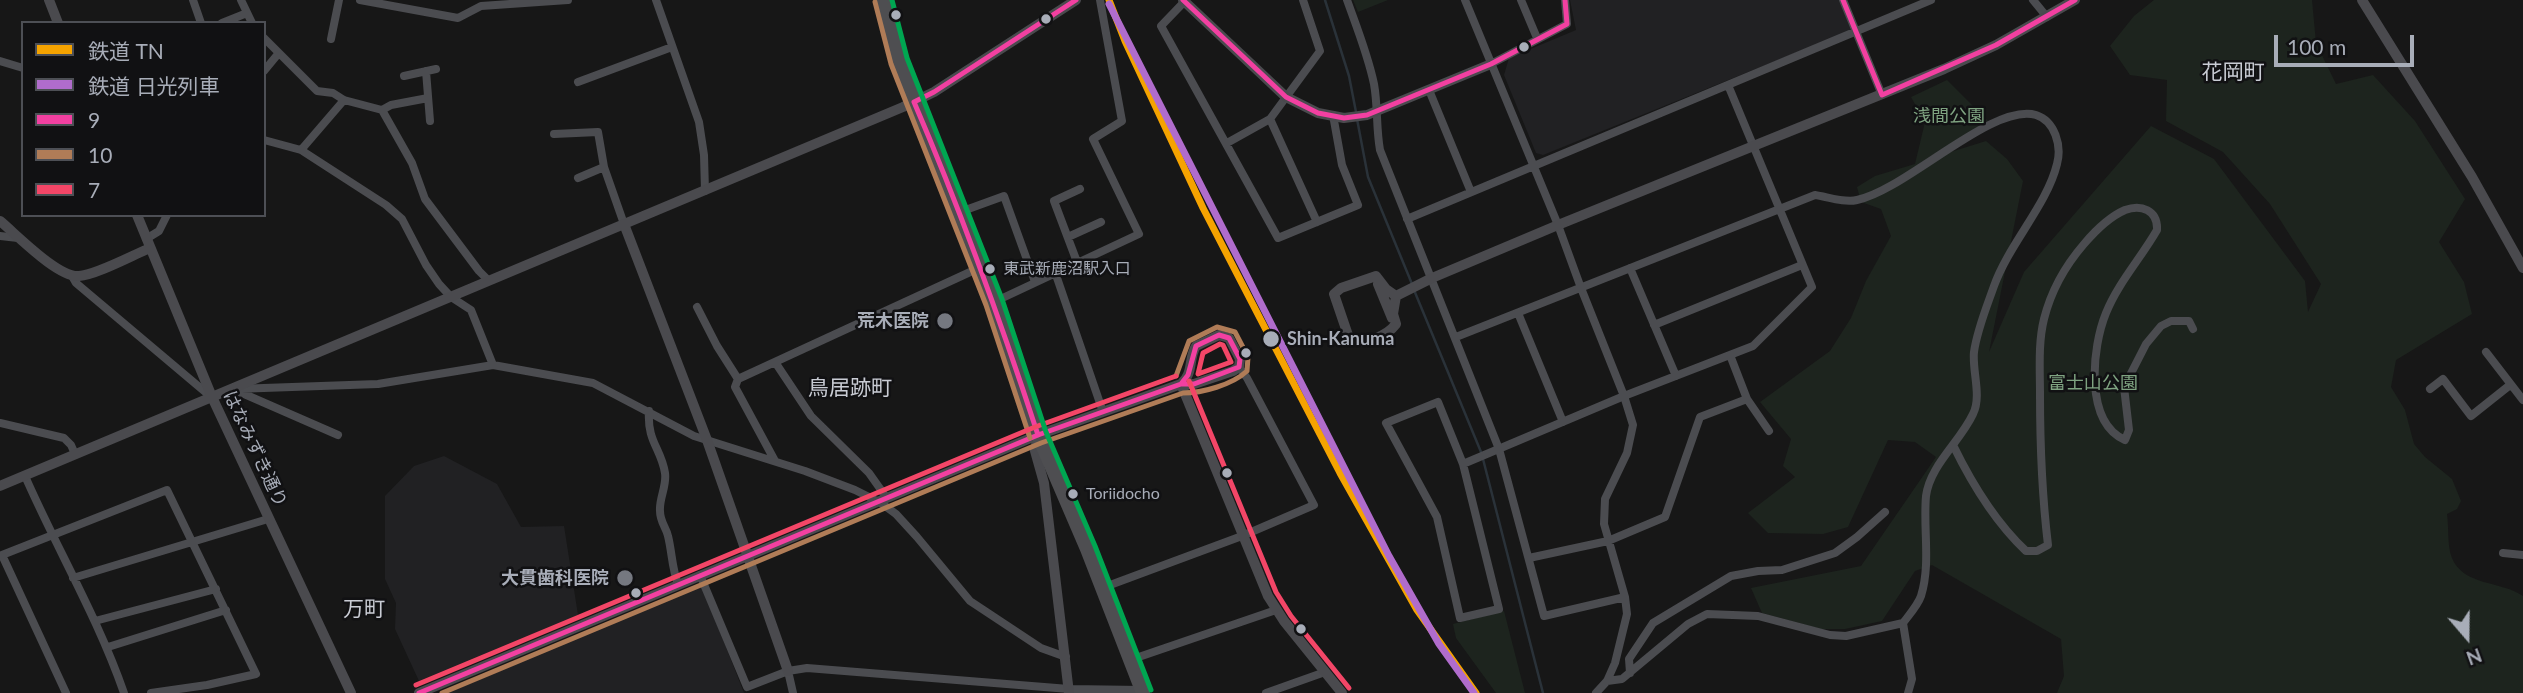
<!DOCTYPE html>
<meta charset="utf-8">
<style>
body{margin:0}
#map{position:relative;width:2523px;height:693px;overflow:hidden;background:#171717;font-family:Lato,"Noto Sans JP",sans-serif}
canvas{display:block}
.legend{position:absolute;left:21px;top:21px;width:245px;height:196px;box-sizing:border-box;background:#111113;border:2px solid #4d4f55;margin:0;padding:9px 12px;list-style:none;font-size:21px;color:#a8adb8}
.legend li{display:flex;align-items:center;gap:14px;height:35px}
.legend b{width:35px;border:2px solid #4d4f55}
.north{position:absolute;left:2432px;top:602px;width:70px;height:70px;-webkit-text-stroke:5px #111113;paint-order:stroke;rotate:160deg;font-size:19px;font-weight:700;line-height:28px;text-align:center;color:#a8adb8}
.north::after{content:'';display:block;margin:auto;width:24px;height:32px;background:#a8adb8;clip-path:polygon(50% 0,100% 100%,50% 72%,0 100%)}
.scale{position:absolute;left:2274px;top:35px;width:140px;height:32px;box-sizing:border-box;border:4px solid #a8adb8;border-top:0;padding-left:9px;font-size:21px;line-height:24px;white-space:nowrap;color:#a8adb8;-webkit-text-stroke:5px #111113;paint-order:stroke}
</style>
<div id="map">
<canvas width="2523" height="693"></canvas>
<ul class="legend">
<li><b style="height:9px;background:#f5a300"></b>鉄道 TN</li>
<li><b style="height:9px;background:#b06ccc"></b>鉄道 日光列車</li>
<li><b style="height:9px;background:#f240a1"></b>9</li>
<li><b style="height:9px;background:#b07c57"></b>10</li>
<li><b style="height:9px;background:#f34667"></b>7</li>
</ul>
<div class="north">N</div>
<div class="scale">100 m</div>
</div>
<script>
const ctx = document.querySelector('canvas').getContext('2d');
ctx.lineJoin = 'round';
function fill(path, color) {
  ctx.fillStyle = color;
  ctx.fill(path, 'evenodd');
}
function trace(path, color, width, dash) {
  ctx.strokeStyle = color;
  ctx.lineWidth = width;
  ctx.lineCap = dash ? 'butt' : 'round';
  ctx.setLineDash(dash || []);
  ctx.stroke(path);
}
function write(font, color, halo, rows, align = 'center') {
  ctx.font = font + ' Lato,"Noto Sans JP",sans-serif';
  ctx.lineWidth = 5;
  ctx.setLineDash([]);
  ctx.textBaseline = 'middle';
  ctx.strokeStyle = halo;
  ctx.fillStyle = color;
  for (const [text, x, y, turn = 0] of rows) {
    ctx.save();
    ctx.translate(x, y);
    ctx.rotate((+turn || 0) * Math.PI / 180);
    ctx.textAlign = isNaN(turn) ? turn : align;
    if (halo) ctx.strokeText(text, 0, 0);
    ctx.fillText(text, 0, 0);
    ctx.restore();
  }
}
const built = new Path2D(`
 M1570,0h269l13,30 -309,125 -7,-2 -32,-78 5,-17 67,-28z
 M444,456l53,28 24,43 43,-1 14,89 -159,66 -24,-52 1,-26 -11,-24v-83l29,-30z
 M702,586l42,107h-296l101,-43z`);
const green = new Path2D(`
 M1353,0h35l-30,12z
 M2154,0h158l4,43 20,41 37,-9 42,46 50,78 -26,43 25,40 8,32 -76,46 -5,27 14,23 9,34 11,13 27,22 9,22 -4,8 -10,5c2,13 0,32 5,44 11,28 50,23 71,38v97h-466l7,-17 -3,-37 -129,-74 -17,6 -33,50 -37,8h-24l-59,-16 -11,-25 110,-22 75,-109 -21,-15 -27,-2 -40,87 -25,7 -55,-1 -20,-20 47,-36 -12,-11 8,-27 -31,-37 70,-51 21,-33 15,-37 25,-45 -10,-27 -20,-7 -4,-15 18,-11 40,-12 10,-42 -14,-25 36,-17 41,41 -63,39 61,-19 21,18 16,22 -34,171 35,-80 127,-146 63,33 91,122 3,31 13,-28 -51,-80 -47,-52 -57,-31 1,-41 -37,-5 -20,-29 24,-30z
 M1504,611l21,82h-29l-40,-55 -3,-14z`);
const stream = new Path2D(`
 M1325,0l24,76 7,36
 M1357,119l11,58 44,107
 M1414,290l67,162
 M1483,459l60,234`);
const street = new Path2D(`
 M193,0l8,23
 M241,0l11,23
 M360,0l98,18 23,-12 87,-6
 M656,0l43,122 5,33 1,36
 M1186,0l-25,26 117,212 80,-33 -16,-40 -9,-50
 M1347,0c10,28 21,55 27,84 4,22 2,44 6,66l119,299 45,167 81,-19
 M1465,0l93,225 23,63 43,108 9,29 -6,28 -22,46 -1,25 21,73 2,17 -12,49 -8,18 -11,12
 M1521,0l16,38
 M1843,0l39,95
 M2033,0l14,17
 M222,23l25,-10
 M264,38l53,53 16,2 11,7 38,10 30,53 13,36 54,72 10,10
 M331,39l8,-39
 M0,61l23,7
 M1491,64l76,-40 -2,-24
 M264,71l14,-17
 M426,71l4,50
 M404,76l32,-7
 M578,82l94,-35
 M1429,90l42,102
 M382,110l9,-5 37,-7
 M1270,119l47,103
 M554,134l44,-2 6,35 20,57
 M264,140l37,10 85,55 16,14 24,46 13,19 12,13 20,13 22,55 100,18 101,53 111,35 50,19 26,13 15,11 21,23 53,64 71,47 25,9
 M1227,143l43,-24 50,-68 -17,-51
 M301,150l43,-50
 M578,178l26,-11
 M960,212l44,-16 31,86
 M1407,219l524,-219
 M0,236l18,2
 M1068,237l33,-15
 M146,239l13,-8 8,-16
 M1077,262l-23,-61 26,-12
 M1630,268l46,108
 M1055,272l48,140
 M72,276l4,7 134,113
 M994,302l145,-68 -46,-95 29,-18 -22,-121
 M697,307l20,39 21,33 -3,8 40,74
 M1518,313l45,109
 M1654,325l148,-60
 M1456,337l359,-142c13,2 29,8 42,5 49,-10 136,-98 179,-85 19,6 26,31 21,49 -10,41 -48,80 -63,122 -7,20 -17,44 -20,66 -2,19 8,44 -1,62 -13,28 -43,51 -47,82 -3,33 5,68 -5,100 -3,9 -12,19 -18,27l9,56 -4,14
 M2486,352l37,48
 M1730,355l17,44 22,32
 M775,362l36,54 58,57 17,24
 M738,379l243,-112
 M235,389l143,-5 115,-19
 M2430,389l13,-10 28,37 39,-31
 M235,390l103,45
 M1438,402l25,62 36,145 -39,9 -23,-101 -51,-94z
 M649,411c-2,31 12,37 16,62 2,13 -6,25 -5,38 0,11 6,16 8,25 4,16 4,33 10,48
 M0,423l64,15 7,7 4,9
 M1953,445c19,39 42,77 73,106h11l11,-6c-6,-50 -8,-101 -8,-151 0,-24 -2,-51 4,-75 7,-28 21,-53 40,-75 11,-13 25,-27 41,-34 16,-6 33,0 32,20 -16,28 -39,53 -51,83 -14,34 -22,109 19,127l4,-10 -5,-43 22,-43 15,-18 10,-5h18l4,8
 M1463,464l161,-68 129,-50 59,-59 -84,-202
 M25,476c32,73 73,142 99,217
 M2503,553l20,2
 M1529,558l79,-17 57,-24 35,-100 47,-18
 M700,575l47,112 41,-16 19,-3 262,21 73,1
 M73,578l195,-59
 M1102,588l140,-52 72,-31 -67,-127 -8,-11
 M95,621l121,-32
 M108,647l118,-37
 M1130,660l146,-50
 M788,671l5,22
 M1630,673l-1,-14 24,-36 78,-47 27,-5 24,-1 53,-17 22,-16 28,-25
 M1607,681l15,-2 66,-55 19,-10 51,2 72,19 16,1 57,-13
 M66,693l-64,-138 165,-65 89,184 -49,11 -56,8
 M1266,693l59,-21`);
const secondary = new Path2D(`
 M49,0l9,23
 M1183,0l103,97 32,16 26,5 23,-3 124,-51
 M2362,0l110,177 51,91
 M137,215l75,182 139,296
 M0,221c16,13 58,57 79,55 17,-1 54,-21 71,-28
 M624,224l83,216 81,231
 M1376,276l10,13 10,7 -3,18 3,10c-8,11 -34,24 -47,14l-15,-44 7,-6z
 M1378,284l14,34
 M1396,296l36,-18 126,-53 386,-156 52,-24 79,-45
 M1181,384l87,212 16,25 58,72
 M1038,435l-3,16 9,32 25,210
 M0,486l903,-379 31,-15 142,-92
 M419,693l619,-258 143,-51h13l39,-13 6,-4 1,-8 -11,-21 -10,-3 -23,11c-8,13 -2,27 -15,38`);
const highway = new Path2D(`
 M883,0l16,61 95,241 44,133 49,114 56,144`);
const bus1 = new Path2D(`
 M1183,0l103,97 32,16 26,5 23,-3 124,-51 76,-40 -2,-24
 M1843,0l39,95
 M1882,95l114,-50 79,-45
 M914,102c47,109 87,220 124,333
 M914,102l20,-10 142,-92
 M1219,335l10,3 11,21 -1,8 -45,17h-13l7,-9 8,-29z
 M419,693l619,-258 143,-51`);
const bus2 = new Path2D(`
 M875,2l16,62 95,241 44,133
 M442,693l599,-250 142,-50c19,0 49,-8 64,-22l1,-14 -13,-25 -18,-5 -28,14 -13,35`);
const bus3 = new Path2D(`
 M1220,344l3,1 8,17 -33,12 5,-21z
 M1189,381l87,211 15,24 58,72
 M416,685l619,-258 141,-51`);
const bus4 = new Path2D(`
 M892,0l15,58 95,241 44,133 49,114 56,144`);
const rail1 = new Path2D(`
 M1109,0l16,41 78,167 137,265 77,137 59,83`);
const rail2 = new Path2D(`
 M1109,4l280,552 50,88 35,49`);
const markers = [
 [896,15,6,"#a8adb8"],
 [1046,19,6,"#a8adb8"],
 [1524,47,6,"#a8adb8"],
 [990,269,6,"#a8adb8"],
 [945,321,9,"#757880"],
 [1271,339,9,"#a8adb8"],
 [1246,353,6,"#a8adb8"],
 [1227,473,6,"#a8adb8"],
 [1073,494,6,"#a8adb8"],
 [625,578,9,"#757880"],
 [636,593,6,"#a8adb8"],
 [1301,629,6,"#a8adb8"]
];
const busNames = [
 ["東武新鹿沼駅入口",1003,269],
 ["Toriidocho",1086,494]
];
const parkNames = [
 ["浅間公園",1949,116],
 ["富士山公園",2093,383]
];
const poiNames = [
 ["荒木医院",929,321],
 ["大貫歯科医院",609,578]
];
const stopNames = [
 ["Shin-Kanuma",1287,339]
];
const streetNames = [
 ["はなみずき通り",255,449,65]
];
const quarterNames = [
 ["花岡町",2233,72],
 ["鳥居跡町",850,388],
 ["万町",364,609]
];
fill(built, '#212123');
fill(green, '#1d241e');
trace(stream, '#2a3239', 2.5);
trace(street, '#4b4c50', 8);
trace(secondary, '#4a4a4e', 10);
trace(highway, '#4e4e51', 14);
trace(bus1, '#f240a1', 5);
trace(bus2, '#b07c57', 5);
trace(bus3, '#f34667', 5);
trace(bus4, '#00a651', 5);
trace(rail1, '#f5a300', 7);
trace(rail2, '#b06ccc', 7);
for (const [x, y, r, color] of markers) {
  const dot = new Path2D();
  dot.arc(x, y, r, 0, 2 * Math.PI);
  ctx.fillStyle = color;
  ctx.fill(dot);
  trace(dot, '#111113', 2.5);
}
write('16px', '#a8adb8', '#111113', busNames, 'left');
write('18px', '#7fa381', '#111113', parkNames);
write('bold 18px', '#a8adb8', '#111113', poiNames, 'right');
write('bold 18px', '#a8adb8', '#111113', stopNames, 'left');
write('18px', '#a8adb8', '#111113', streetNames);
write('21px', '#c9ccd4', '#111113', quarterNames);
</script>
